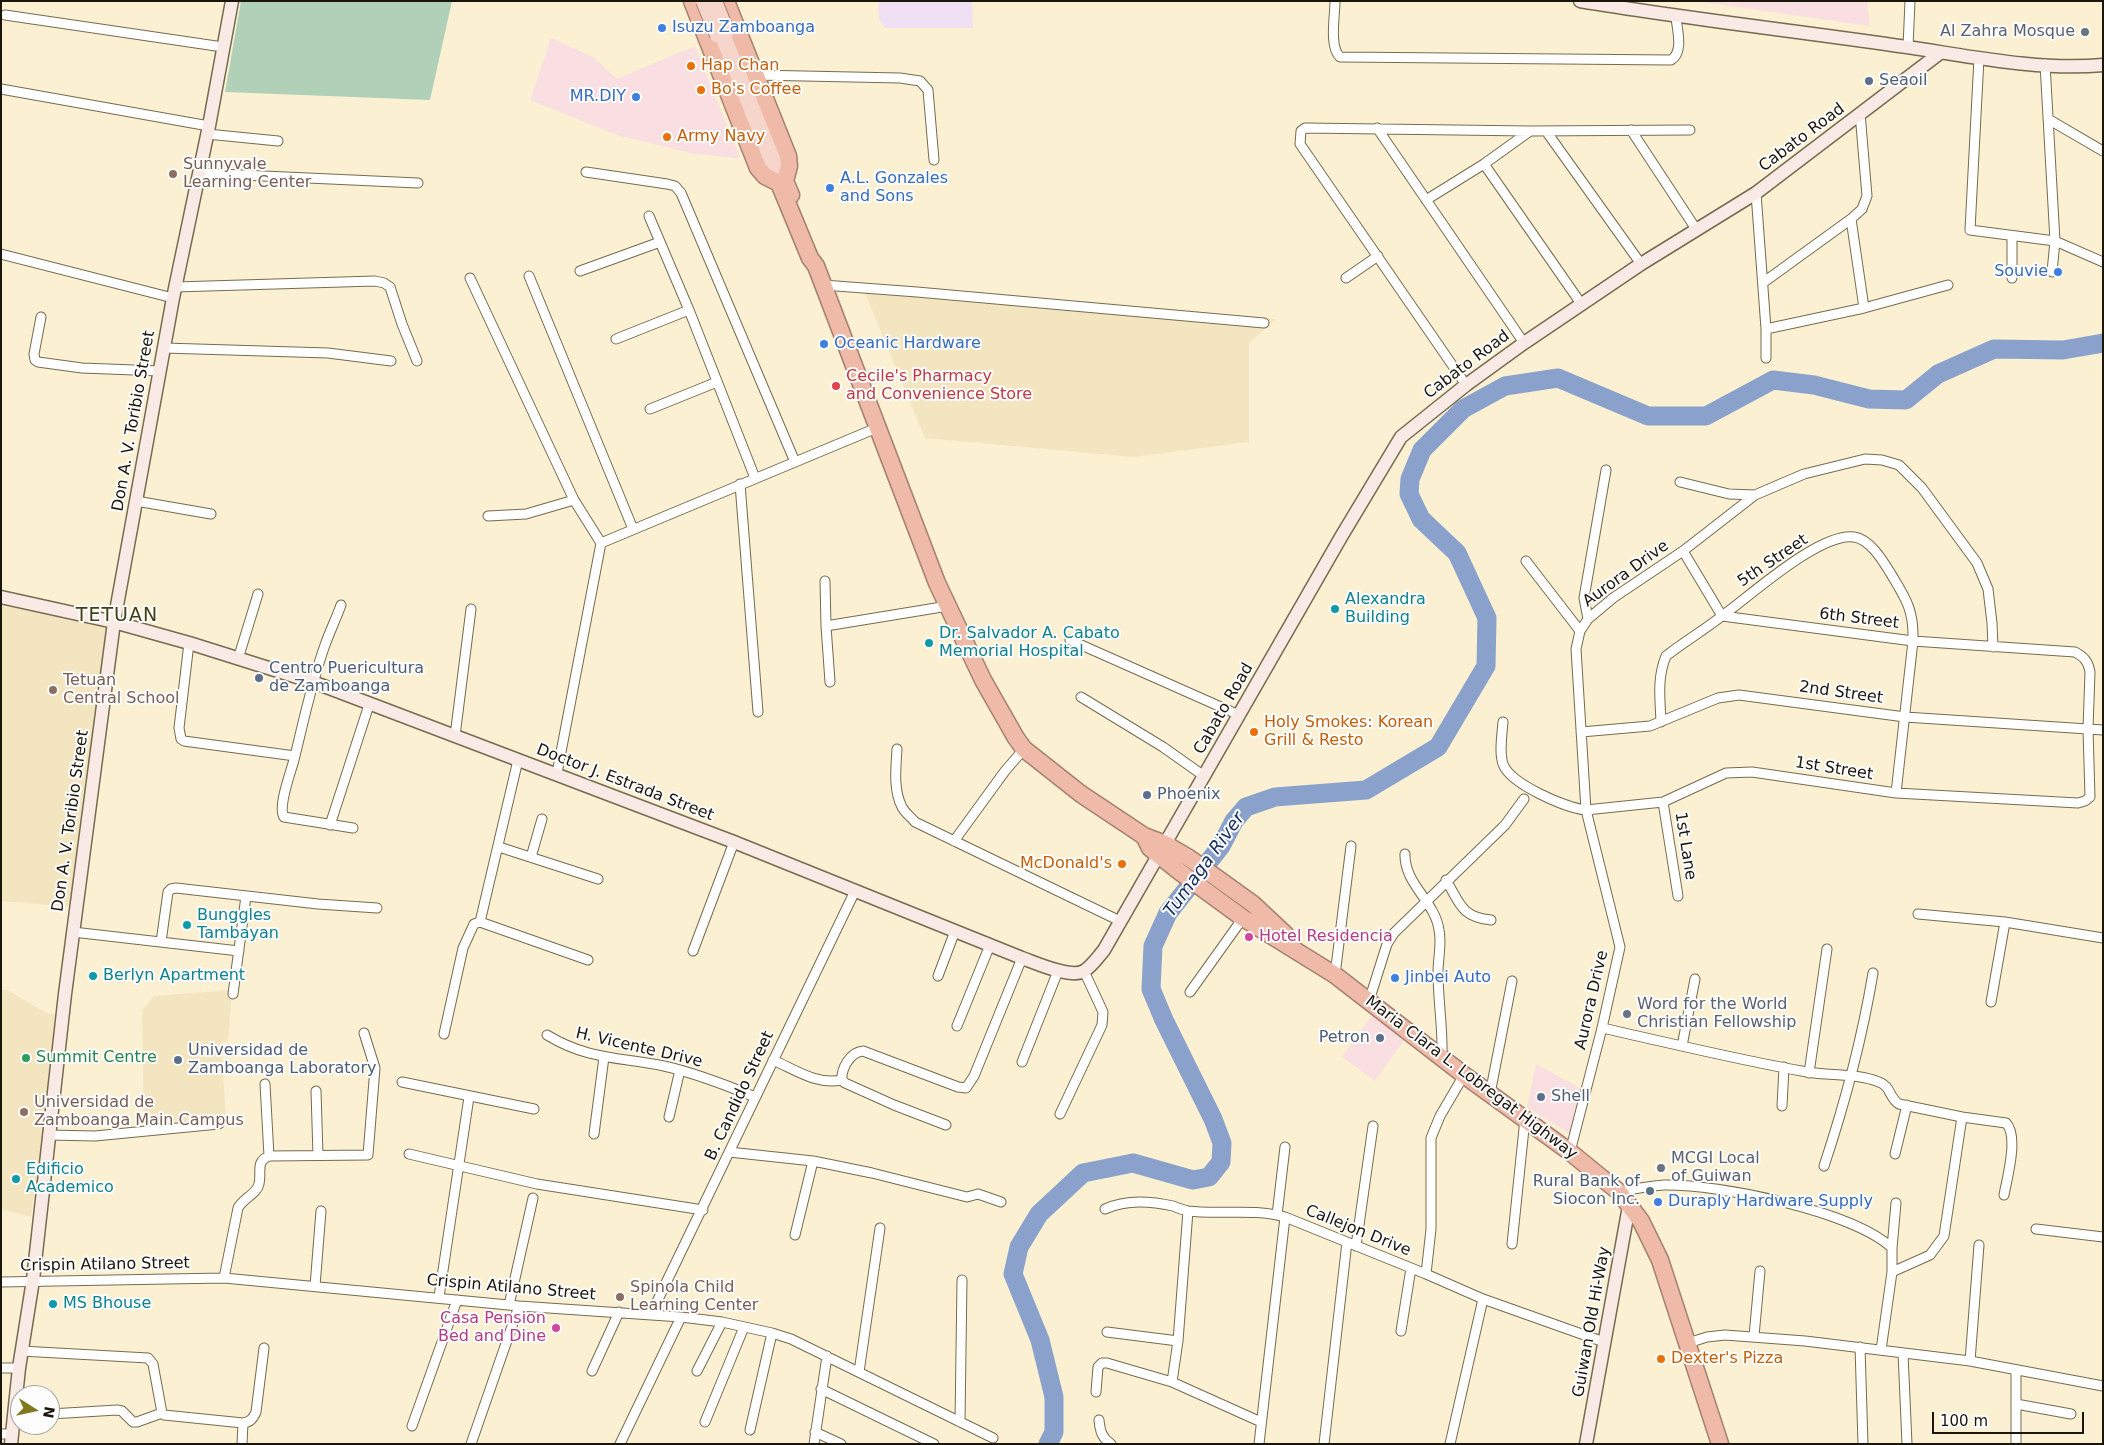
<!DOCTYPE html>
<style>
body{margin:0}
#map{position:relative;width:2104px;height:1445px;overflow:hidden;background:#fbf0d2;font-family:"DejaVu Sans",sans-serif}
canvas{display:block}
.frame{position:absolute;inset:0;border:2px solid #1a160b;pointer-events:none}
.north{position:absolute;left:10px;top:1385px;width:50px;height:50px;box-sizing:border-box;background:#fdfdfd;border:1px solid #a2a19c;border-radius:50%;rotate:100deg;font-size:14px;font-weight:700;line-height:20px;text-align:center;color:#1a160b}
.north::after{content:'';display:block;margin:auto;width:18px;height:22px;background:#7f791f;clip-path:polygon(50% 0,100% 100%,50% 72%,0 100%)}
.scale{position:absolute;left:1932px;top:1412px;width:152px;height:22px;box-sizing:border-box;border:2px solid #1a160b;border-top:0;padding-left:6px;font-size:15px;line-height:18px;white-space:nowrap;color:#1a160b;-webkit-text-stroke:4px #fdfdfd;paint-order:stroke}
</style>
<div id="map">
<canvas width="2104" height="1445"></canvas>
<div class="frame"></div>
<div class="north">N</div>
<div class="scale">100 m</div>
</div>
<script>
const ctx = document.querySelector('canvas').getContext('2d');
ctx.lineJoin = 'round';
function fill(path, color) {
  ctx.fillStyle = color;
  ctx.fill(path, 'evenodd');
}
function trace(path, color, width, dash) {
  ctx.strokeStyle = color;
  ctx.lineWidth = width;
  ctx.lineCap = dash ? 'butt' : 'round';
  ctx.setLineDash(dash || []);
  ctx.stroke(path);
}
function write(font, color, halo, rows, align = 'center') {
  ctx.font = font + ' "DejaVu Sans",sans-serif';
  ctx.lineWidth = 4;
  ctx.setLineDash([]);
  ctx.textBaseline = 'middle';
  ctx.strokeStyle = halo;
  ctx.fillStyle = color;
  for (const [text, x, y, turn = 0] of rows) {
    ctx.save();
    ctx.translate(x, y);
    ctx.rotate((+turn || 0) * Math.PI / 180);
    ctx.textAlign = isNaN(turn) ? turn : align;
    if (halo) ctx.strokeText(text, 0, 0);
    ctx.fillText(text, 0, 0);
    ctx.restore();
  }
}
const commercial = new Path2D(`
 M1696,1h171l3,25z
 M551,38l42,19 24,22 78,-33 45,111 -2,1 -44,-4 -77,-19 -87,-35z
 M1372,1015l33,24 -30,42 -33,-24z
 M1536,1064l44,24 -10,46 -43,-27z`);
const built = new Path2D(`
 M862,286l414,33 -27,24v99l-116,15 -208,-19z
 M1,601l111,24 -39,282 -72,-6z
 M1,989l8,2 37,22 14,2 -29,202 -30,-8z
 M232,990l-4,51 -7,1 5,77 -82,4 -2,-112 12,-15z`);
const medical = new Path2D(`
 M878,1h94l1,27h-88l-6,-9z`);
const green = new Path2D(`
 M241,1h211l-22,99 -205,-8z`);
const river = new Path2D(`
 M1048,1444l6,-12v-35l-14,-57 -27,-66 6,-27 20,-33 44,-41 50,-10 60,17 16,-3 12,-15 1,-19 -9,-24 -49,-99 -13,-31 2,-43 15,-33 53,-67 13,-25 12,-14 29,-10 91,-7 72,-43 48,-81 1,-48 -30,-65 -36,-34 -12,-25 1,-15 12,-29 41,-41 42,-23 53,-8 90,38h58l67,-36 41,5 55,14 37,1 32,-26 56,-25 69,1 40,-7`);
const street = new Path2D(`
 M1335,1c0,15 -6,46 5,56l331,3c13,-8 6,-30 5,-43
 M5,15l218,32
 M1908,47l2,-46
 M1979,58l-9,172 85,11 48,21
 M2045,64l10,177 -3,31
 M755,75l145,3 20,3 8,9 6,70
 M1,89l208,37
 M2048,119l55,32
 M1377,128l147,215
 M1631,130l65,99
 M1546,131l95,133
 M207,134l71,7
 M1484,164l98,141
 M586,172l81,12 8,2 6,7 114,269
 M198,173l220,10
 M1756,193l10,136 98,-21 -13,-89
 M1426,200l58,-36 46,-33
 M649,216l40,94 66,168
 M1,254l172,44
 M580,271l80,-29
 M529,276l104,253
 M470,278l104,222 27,43
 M1346,278l32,-22
 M2012,278v-42
 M1764,282l87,-63 11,-10 5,-13 -7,-83
 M823,285l94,7 347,31
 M175,287l200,-6 9,2 6,4 12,37 15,37
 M1864,308l84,-23
 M41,317l-7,37 1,6 3,2 44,6 78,3
 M1766,329v29
 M616,339l73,-29
 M164,348l164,5 63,8
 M1466,385l-166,-241 1,-13 4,-3 225,3 160,-1
 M650,409l67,-27
 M1680,482l49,12 26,1
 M740,484l18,228
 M136,501l75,13
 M488,516l38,-2 48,-14
 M1526,561l54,70
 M825,581l1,45
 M1588,619l-4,-21 22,-128
 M1070,640l169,75
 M189,643l-10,85 2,11 3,2 111,15c9,-37 17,-75 30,-111 5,-14 11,-26 16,-40
 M238,659l20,-65
 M830,682l-4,-56 122,-20
 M1081,697l82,50 41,29
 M1503,722c-1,13 -4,30 0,42 7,20 63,44 83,46l77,-8 63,-29 26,-1 144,21 182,10 7,-2 5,-4 -2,-68 2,-57c-2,-11 -6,-15 -15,-20l-162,-11 -191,-25 -39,-65
 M1661,722c-1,-24 -4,-44 5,-66 18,-14 38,-26 56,-40 28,-20 98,-84 132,-79 16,2 29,24 37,37 15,25 23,36 22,67l-17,152
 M1581,732l69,-6 68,-28 21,-3 166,22 198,13
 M455,736l16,-127
 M897,749c-1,18 -4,41 5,58 3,6 9,10 13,15l205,99
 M295,756c-3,14 -18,50 -11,61l69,11
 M557,773l44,-230 278,-116
 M1663,802l15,94
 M330,825l39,-120
 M954,841l51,-70 19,-22
 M499,847l99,32
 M1405,854c-1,30 30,47 34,76 3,13 -1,28 -1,42 0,29 5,56 4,85
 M531,857l11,-38
 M1446,880c14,23 15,37 45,40
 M1918,914l87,8 98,16
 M480,922l38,-162
 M73,932l166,19
 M161,942l7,-50 3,-3 5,-1 142,16 59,4
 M693,951l41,-109
 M1335,975l16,-129
 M938,976l17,-45
 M1190,992l53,-74
 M233,994l13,-98
 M1369,1001l18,-57 7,-11 111,-108 19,-26
 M1991,1002l14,-80
 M957,1026l33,-81
 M1602,1028c68,15 136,32 205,44 24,4 50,1 72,10 12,4 10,16 20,22l63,13 44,6c13,13 1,55 -2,72
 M444,1034l19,-86 11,-24 6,-2 108,38
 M547,1035c41,25 73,22 117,31 31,7 62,19 91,31
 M1682,1046l13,-67
 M773,1060c23,10 43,25 69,20
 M1022,1062l36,-91
 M1809,1073l18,-124
 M402,1082l132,27
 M265,1084l4,72
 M316,1091l2,64
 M1490,1094l22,-113
 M1782,1106l2,-39
 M1060,1114l42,-89 1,-13 -19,-41
 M669,1117l11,-47
 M946,1125l-52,-20 -49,-22 -3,-3c-1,-11 8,-28 21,-29l95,36 8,1 8,-12 48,-118
 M594,1134l10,-77
 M48,1135l47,1 124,-12
 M729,1152l84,9 59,12 95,24 11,-3 23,8
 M1570,1152l32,-124 18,-81 -34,-137 -10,-161 4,-18 8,-12 25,-21 70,-47 72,-56 49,-21 61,-15 17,1 17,5 23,23 55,75 11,26 4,34 1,24
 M409,1154l128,30 166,26
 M1895,1154l12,-49
 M1824,1166c21,-63 38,-127 49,-193
 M1619,1192c14,-3 30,-6 45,-7 55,-1 189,26 228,63l4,-45
 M1105,1209c21,-10 46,-8 68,-3 5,2 10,4 15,5 33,4 65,-3 97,6
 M1277,1215l8,-68
 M2036,1229l67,8
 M795,1235l18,-74
 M1512,1244l13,-125
 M1356,1246l17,-120
 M1892,1272l38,-17 14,-19 18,-119
 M1426,1274l5,-45v-91l9,-22 24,-41
 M224,1278l14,-70c5,-10 19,-14 21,-24 3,-13 -4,-22 10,-28l99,-1 7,-87 -11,-35
 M1,1282l223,-4 295,28 162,11 41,5 50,11 19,6 202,99
 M315,1286l6,-75
 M439,1297l30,-200
 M509,1305l24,-107
 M651,1314l204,-423
 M1401,1331l10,-63
 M1107,1332l71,9
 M1754,1336l6,-65
 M1688,1343l19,-6 18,-2 80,6 165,20 133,25
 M1860,1347l3,97
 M1881,1350l11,-78v-24
 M21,1351l127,7 5,6 9,49 2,2 79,8c7,-1 10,-4 13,-11l8,-64
 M1903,1353l4,91
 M1970,1361l9,-116
 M1,1368h18
 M592,1371l27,-59
 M697,1371l25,-49
 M2016,1371v73
 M859,1372l21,-144
 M1172,1382l6,-41 10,-130
 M821,1389l113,55
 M1096,1392l2,-25 4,-4h5l65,19 89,40
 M2016,1404l55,10
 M50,1414l67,-4 5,1 11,11h4l25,-9
 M1099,1420c1,11 3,18 12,24
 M705,1422l39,-95
 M960,1422l2,-142
 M412,1426l45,-126
 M750,1430l22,-97
 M815,1432l26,12
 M1,1434h10
 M242,1444l1,-21
 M471,1444l48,-138
 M620,1444l61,-127
 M814,1444l13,-88
 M1259,1444l26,-227 141,57 57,25 121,43
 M1324,1444l23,-202
 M1450,1444l33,-145`);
const secondary = new Path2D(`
 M1580,1c108,18 218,30 327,46 62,9 133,24 196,18
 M1,597l113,25 75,21 124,39 421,160 288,116c14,5 49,21 62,13 8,-5 14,-14 20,-21l237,-413 60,-100 65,-52 58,-42 117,-79 115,-71 184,-140
 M11,1444l8,-76 14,-88 32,-286 49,-372 59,-324 36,-172 23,-125
 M1586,1444l43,-238`);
const primary = new Path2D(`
 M727,31l58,150
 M717,35l52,129 9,18`);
const highway = new Path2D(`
 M692,1l66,167 7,8 14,7 31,75 6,8 121,317 46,97 33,58 8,11 57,45 63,42 21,8 24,14 64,46 32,30 8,14
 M726,1l62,155 1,10 -4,15 6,14
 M1144,836l6,12 30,24 63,46 92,57 129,100 106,77 49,40 22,29 19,39 60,184`);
const primaryBridge = new Path2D(`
 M703,1l14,34
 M715,1l12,30`);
const markers = [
 [662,28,5,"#3f7fe0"],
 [2085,32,5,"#6b7280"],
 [691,66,5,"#e8710a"],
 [1869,81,5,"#5c6f8a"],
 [701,90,5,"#e8710a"],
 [636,97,5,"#3f7fe0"],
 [667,137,5,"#e8710a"],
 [173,174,5,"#8d6e63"],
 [830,188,5,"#3f7fe0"],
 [2058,272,5,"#3f7fe0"],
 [824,344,5,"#3f7fe0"],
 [836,386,5,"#e0444e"],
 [1335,609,5,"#0f9aa8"],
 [929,643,5,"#0f9aa8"],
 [259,678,5,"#5c6f8a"],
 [53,690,5,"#8d6e63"],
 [1254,732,5,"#e8710a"],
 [1147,795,5,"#5c6f8a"],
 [1122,864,5,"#e8710a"],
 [187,925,5,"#0f9aa8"],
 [1249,937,5,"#d1479c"],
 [93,976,5,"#0f9aa8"],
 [1395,978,5,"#3f7fe0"],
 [1627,1014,5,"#6b7280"],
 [1380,1038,5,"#5c6f8a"],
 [26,1058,5,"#2e9e5b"],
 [178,1060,5,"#5c6f8a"],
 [1541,1097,5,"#5c6f8a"],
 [24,1112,5,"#8d6e63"],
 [1661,1168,5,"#6b7280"],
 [16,1179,5,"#0f9aa8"],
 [1650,1191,5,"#5c6f8a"],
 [1658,1202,5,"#3f7fe0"],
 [620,1297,5,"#8d6e63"],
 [53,1304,5,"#0f9aa8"],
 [556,1328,5,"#d1479c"],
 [1661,1359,5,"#e8710a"]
];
const shopNames = [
 ["Isuzu Zamboanga",672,28],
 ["MR.DIY",626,97,"right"],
 ["A.L. Gonzales",840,179],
 ["and Sons",840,197],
 ["Souvie",2048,272,"right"],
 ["Oceanic Hardware",834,344],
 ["Jinbei Auto",1405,978],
 ["Duraply Hardware Supply",1668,1202]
];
const worshipNames = [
 ["Al Zahra Mosque",2075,32,"right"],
 ["Word for the World",1637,1005],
 ["Christian Fellowship",1637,1023],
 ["MCGI Local",1671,1159],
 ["of Guiwan",1671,1177]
];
const foodNames = [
 ["Hap Chan",701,66],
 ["Bo's Coffee",711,90],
 ["Army Navy",677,137],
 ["Holy Smokes: Korean",1264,723],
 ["Grill & Resto",1264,741],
 ["McDonald's",1112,864,"right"],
 ["Dexter's Pizza",1671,1359]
];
const serviceNames = [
 ["Seaoil",1879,81],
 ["Centro Puericultura",269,669],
 ["de Zamboanga",269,687],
 ["Phoenix",1157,795],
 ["Petron",1370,1038,"right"],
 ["Universidad de",188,1051],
 ["Zamboanga Laboratory",188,1069],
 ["Shell",1551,1097],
 ["Rural Bank of",1640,1182,"right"],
 ["Siocon Inc.",1640,1200,"right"]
];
const streetNames = [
 ["Cabato Road",1802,138,-37],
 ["Cabato Road",1467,365,-37],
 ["Don A. V. Toribio Street",134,421,-80],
 ["5th Street",1773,561,-34],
 ["Aurora Drive",1626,574,-36],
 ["6th Street",1859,619,7],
 ["2nd Street",1841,693,8],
 ["Cabato Road",1224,709,-60],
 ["1st Street",1834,769,9],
 ["Doctor J. Estrada Street",625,783,21],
 ["Don A. V. Toribio Street",71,821,-82],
 ["1st Lane",1685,846,81],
 ["Aurora Drive",1592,1000,-77],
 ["H. Vicente Drive",639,1048,13],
 ["Maria Clara L. Lobregat Highway",1471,1078,37],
 ["B. Candido Street",740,1096,-65],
 ["Callejon Drive",1358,1231,22],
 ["Crispin Atilano Street",105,1265,-1],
 ["Crispin Atilano Street",511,1288,5],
 ["Guiwan Old Hi-Way",1592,1322,-80]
];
const educationNames = [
 ["Sunnyvale",183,165],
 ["Learning Center",183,183],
 ["Tetuan",63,681],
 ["Central School",63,699],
 ["Universidad de",34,1103],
 ["Zamboanga Main Campus",34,1121],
 ["Spinola Child",630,1288],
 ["Learning Center",630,1306]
];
const healthNames = [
 ["Cecile's Pharmacy",846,377],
 ["and Convenience Store",846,395]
];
const cultureNames = [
 ["Alexandra",1345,600],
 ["Building",1345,618],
 ["Dr. Salvador A. Cabato",939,634],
 ["Memorial Hospital",939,652],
 ["Bunggles",197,916],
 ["Tambayan",197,934],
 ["Berlyn Apartment",103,976],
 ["Edificio",26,1170],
 ["Academico",26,1188],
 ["MS Bhouse",63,1304]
];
const hotelNames = [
 ["Hotel Residencia",1259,937],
 ["Casa Pension",546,1319,"right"],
 ["Bed and Dine",546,1337,"right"]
];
const leisureNames = [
 ["Summit Centre",36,1058]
];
const waterNames = [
 ["Tumaga River",1205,865,-54]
];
const quarterNames = [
 ["TETUAN",117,616]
];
fill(commercial, '#f9dee2');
fill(built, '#f3e5c0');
fill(medical, '#efe0f3');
fill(green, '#b0d1b8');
trace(river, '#8aa1cc', 19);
trace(street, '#756b51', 11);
trace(secondary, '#756b51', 15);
trace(primary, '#a58171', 16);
trace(highway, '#a58171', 19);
trace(street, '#fff', 9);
trace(secondary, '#faeae5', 12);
trace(primary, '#f6d6cb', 14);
trace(highway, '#f0baa8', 16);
trace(primaryBridge, '#a58171', 16, []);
trace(primaryBridge, '#f6d6cb', 14);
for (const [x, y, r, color] of markers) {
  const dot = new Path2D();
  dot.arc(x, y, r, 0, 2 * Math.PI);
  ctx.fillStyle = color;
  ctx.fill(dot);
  trace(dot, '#fdfdfd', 2);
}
write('16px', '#366cbe', '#fdfdfd', shopNames, 'left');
write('16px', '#5b616d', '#fdfdfd', worshipNames, 'left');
write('16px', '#c56008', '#fdfdfd', foodNames, 'left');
write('16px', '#4e5e75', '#fdfdfd', serviceNames, 'left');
write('16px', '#1a160b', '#fdfdfd', streetNames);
write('16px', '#785e54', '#fdfdfd', educationNames, 'left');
write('16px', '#be3a42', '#fdfdfd', healthNames, 'left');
write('16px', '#0d838f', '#fdfdfd', cultureNames, 'left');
write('16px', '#b23c85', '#fdfdfd', hotelNames, 'left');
write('16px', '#27864d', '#fdfdfd', leisureNames, 'left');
write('italic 18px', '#173165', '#fdfdfd', waterNames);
ctx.letterSpacing = '1px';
write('19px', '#424017', '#fdfdfd', quarterNames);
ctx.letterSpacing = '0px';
</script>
